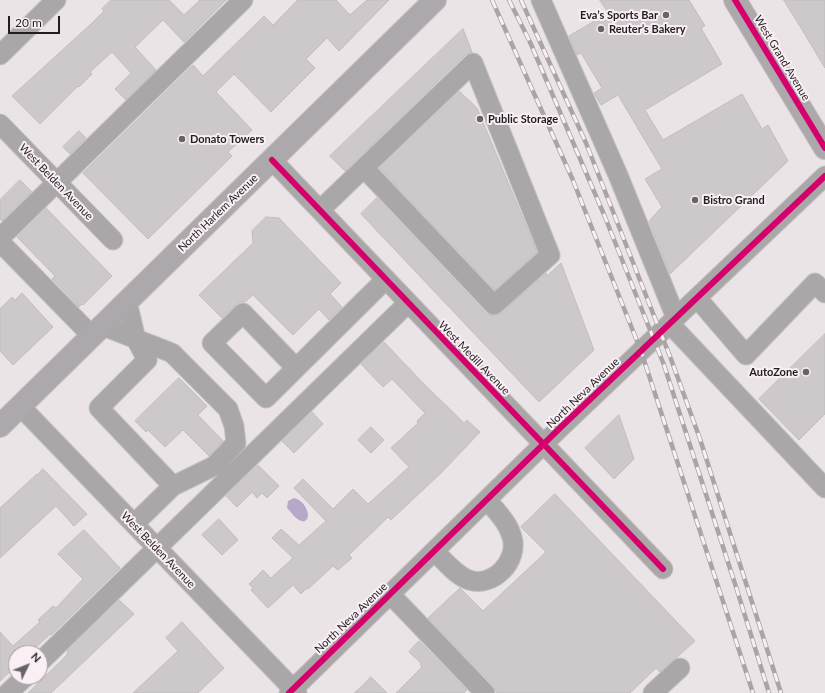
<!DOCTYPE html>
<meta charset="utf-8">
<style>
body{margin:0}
#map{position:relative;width:825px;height:693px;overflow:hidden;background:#eae4e7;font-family:Lato,sans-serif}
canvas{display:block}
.north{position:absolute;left:8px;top:645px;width:40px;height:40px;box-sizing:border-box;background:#f9eff5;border:1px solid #a39ba0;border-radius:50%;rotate:47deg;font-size:11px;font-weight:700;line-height:16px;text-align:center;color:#221e20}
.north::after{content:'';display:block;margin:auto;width:14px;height:18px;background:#686366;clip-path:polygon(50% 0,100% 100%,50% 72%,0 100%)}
.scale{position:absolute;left:8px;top:16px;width:52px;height:18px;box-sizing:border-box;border:2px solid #221e20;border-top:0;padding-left:5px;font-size:12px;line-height:14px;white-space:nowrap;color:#221e20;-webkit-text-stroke:3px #f9eff5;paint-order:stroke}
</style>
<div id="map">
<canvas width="825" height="693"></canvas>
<div class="north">N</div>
<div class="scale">20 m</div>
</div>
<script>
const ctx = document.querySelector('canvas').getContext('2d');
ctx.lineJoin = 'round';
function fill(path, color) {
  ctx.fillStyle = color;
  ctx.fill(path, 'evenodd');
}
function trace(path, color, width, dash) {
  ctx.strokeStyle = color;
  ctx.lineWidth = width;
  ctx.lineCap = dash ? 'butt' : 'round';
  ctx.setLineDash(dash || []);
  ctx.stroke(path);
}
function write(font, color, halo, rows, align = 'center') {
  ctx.font = font + ' Lato,sans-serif';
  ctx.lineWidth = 4;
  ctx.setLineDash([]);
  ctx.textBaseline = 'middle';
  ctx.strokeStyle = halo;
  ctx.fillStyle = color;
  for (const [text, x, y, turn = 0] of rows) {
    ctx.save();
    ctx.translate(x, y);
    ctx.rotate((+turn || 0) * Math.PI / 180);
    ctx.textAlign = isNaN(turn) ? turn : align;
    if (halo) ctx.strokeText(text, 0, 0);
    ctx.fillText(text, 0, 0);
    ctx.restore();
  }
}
const water = new Path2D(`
 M294,498c16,4 19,29 5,22 -4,-2 -8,-8 -12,-12l1,-7z`);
const building = new Path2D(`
 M111,0h58l15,15 16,-15h26l-42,42 -21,-22 -28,27 21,23 -30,30 -11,-11 16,-16 -19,-21 -22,20 2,2 -13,13 -1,-1 -38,38 -28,-28 79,-72 13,-13 -2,-2z
 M298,0h38l14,15 17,-15h22l-50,51 -12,-13 -21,21 9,9 -44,44 -37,-38 -18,18 36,38 -24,22 4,4 -84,83 -65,-66 110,-108 10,11 61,-60 9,9z
 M600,0h89l16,26 -4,2 21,36 -77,46 18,30 79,-46 20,35 6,-4 20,36 -118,113 -21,-53 13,-14 -17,-28 17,-10 -44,-74 -17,10 -7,-12 8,-5 -21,-35 -4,2 -8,-19 39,-23z
 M784,0h41v68l-24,-40z
 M463,29l9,23 -7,3 -120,116 -15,-15z
 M459,91l18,17 60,144 -42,38 -116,-122z
 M79,131l7,7 -16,16 -7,-7z
 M20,180l12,12 -30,29 -2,-2v-19z
 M377,198l109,115 4,2 6,1 5,-3 45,-40 1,3 14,-13 33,87 -55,52 -178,-188z
 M46,208l66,68 -29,29 -1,-1 -3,3 -27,-28 3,-3 -38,-39z
 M266,217l13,1 62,65 -11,11 12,13 -13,13 -10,-11 -26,26 -40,-40 -8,7h-5l-4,3 -14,13 -23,-23 54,-52 -1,-12z
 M22,293l31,34 -40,38 -13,-14v-42l12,-12 3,3z
 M825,334v80l-26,26 -40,-41z
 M384,342l38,40 42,41 3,-3 13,12 -38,40 -51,48 -3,-3 -39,38 3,3 -14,12 -5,-4 -25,23 -1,-1 -6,6 -8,-9 -25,23 -17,-18 2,-2 -4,-4 14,-14 8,8 22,-20 -21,-20 9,-9 18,16 27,-24 -32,-33 9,-9 30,30 20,-20 15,15 41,-37 -18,-19 27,-25 -1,-2 8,-8 -33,-34 -9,8 -22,-23z
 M179,378l28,28 -9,9 25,26 -14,15 -26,-26 -18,17 -17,-17 -2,2 -11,-11z
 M312,412l11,12 -29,29 -12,-12z
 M619,415l15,44 -20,20 -29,-31z
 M371,427l13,13 -13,13 -13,-13z
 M258,465l21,21 -12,12 -5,-5 -5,5 -5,-6 -15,15 -11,-11z
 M43,469l44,45 -13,12 -18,-20 -56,52v-50l37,-34v1z
 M555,494l140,147 -35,31 -4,-4 -26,25h-133l-4,-8 -65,-67 32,-30 23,23 63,-59 -25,-25z
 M219,519l19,21 -16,15 -20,-20z
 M84,530l36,38 -69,67 -1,-1 -20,19h-14v13l-16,15v-49l13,14 27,-24 -2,-2 15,-14 3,2 27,-29 -25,-25z
 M119,600l15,14 -83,79h-23l38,-37 2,-3 -1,-2z
 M182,622l42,46 -26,25h-65l45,-42 -12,-13z
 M419,641l48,49 -3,3h-68l26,-26 -2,-3 1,-1 -12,-11z
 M371,677l16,16h-33l8,-7z`);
const minor = new Path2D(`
 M541,0l77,175 58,143
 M0,55l56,-55
 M0,124l113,116
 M272,160l391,409
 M320,210l153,-147 77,192 -56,50 -130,-137
 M0,238l243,-238
 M0,242l92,94
 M697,298l49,57 69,-72 10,10
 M127,302l9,37 11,21 -48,48 74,78 -39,38
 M670,324l155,164
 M103,326l69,27 56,56 6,17 2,17 -22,23 -41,20
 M296,368l-53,-55 -31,30 54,55 120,-119
 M20,406l277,287
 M434,551c11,10 21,24 35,29 24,8 50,-19 43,-43 -4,-15 -16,-26 -25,-37
 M390,594l95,99
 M40,662l368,-359
 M8,693l17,-16
 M289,693l272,-266 264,-251
 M653,693l27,-25`);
const major = new Path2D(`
 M735,0l90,148
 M0,426l435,-426`);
const rail = new Path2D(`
 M492,0l80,178 69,173 112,342
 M509,0l21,42 75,175 59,148 73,225 32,103
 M521,0l65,143 85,216 29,80 81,254`);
const cycleway = new Path2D(`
 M735,0l90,148
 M272,160l391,409
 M289,693l272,-266 264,-251`);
const markers = [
 [666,15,4,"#686366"],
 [601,29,4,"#686366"],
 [480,119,4,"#686366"],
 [182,139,4,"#686366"],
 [695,200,4,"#686366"],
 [806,372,4,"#686366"]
];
const poiNames = [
 ["Eva’s Sports Bar",658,15,"right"],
 ["Reuter’s Bakery",609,29],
 ["Public Storage",488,119],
 ["Donato Towers",190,139],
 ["Bistro Grand",703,200],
 ["AutoZone",798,372,"right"]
];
const streetNames = [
 ["West Grand Avenue",782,58,59],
 ["West Belden Avenue",56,182,46],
 ["North Harlem Avenue",218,213,-44],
 ["West Medill Avenue",474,358,46],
 ["North Neva Avenue",583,393,-44],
 ["West Belden Avenue",158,550,46],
 ["North Neva Avenue",351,618,-44]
];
fill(water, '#b7a7c9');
fill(building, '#cdc8ca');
trace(building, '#c1bcbe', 1);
trace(minor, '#c5c1c3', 21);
trace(major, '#c5c1c3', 24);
trace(minor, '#a9a7a8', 19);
trace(major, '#aca8ac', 22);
trace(rail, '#a9a5a6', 4.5);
trace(rail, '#f9eff5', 3, [9]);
trace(cycleway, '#d6006c', 6);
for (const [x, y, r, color] of markers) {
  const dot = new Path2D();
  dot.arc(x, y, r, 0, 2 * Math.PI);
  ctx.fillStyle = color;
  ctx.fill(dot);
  trace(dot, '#f9eff5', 1.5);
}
write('bold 11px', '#221e20', '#f9eff5', poiNames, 'left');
write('11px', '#221e20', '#f9eff5', streetNames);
</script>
